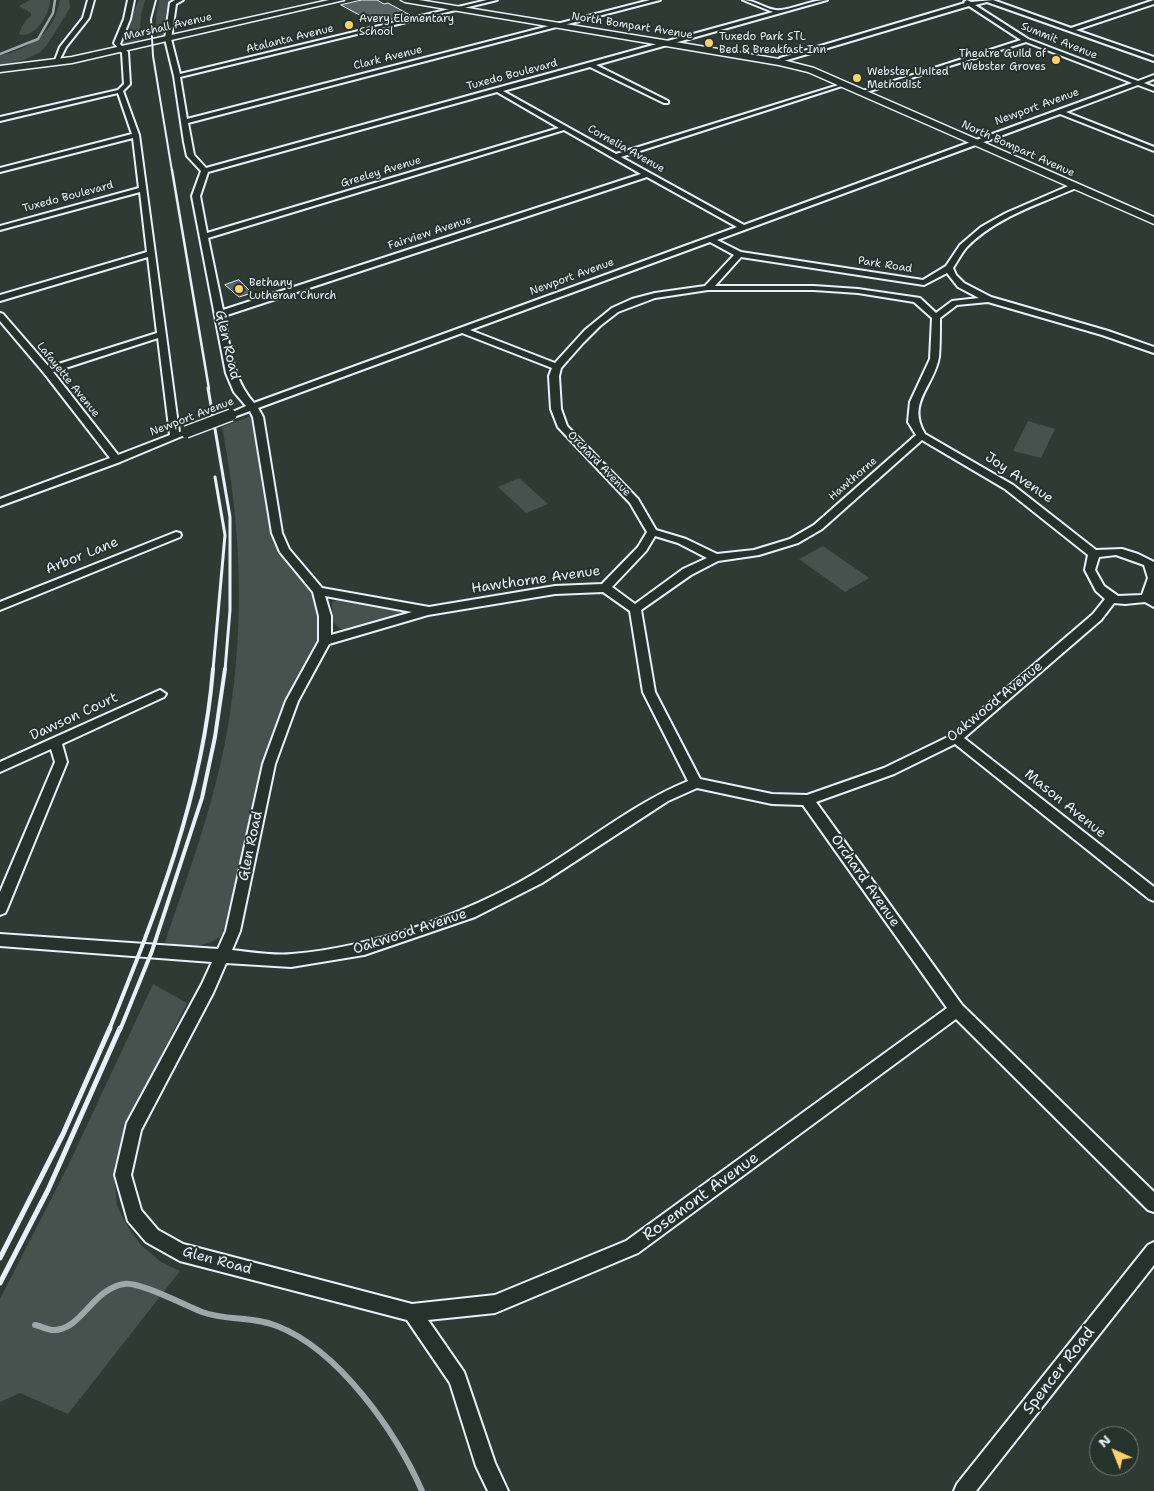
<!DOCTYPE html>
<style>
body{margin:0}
#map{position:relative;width:1154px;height:1491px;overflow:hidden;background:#2e3b35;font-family:"Shantell Sans",sans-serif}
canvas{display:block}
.north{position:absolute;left:1089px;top:1426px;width:50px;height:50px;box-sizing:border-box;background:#26332d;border:1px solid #747f7e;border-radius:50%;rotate:316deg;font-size:14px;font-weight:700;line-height:20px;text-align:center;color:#e8f1f8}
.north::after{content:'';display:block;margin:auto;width:18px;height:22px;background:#ffd166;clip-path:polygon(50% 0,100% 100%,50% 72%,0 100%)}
</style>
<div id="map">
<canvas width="1154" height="1491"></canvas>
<div class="north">N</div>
</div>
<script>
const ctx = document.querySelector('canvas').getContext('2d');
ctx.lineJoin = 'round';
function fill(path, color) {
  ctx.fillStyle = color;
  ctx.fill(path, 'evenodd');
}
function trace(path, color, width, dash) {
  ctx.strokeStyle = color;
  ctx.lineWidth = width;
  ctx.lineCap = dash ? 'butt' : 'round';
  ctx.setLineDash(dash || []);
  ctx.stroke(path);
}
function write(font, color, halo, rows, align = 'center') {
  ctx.font = font + ' "Shantell Sans",sans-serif';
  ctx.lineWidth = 4;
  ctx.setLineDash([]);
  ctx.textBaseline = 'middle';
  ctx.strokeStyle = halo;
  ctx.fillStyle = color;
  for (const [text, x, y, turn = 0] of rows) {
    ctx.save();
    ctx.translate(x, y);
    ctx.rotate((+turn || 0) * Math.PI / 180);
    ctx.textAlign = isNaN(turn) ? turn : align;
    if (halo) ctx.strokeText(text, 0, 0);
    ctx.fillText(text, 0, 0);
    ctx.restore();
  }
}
const green = new Path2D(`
 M30,0h20c0,14 -15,39 -31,34 3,-8 5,-13 12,-18v-3l-12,-7z
 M60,0h9l1,8 -23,37 -8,8 -15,7 -24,6v-10c32,-9 53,-21 60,-56z
 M139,0h6l-4,15 -2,28 -17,2v-6z
 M159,0h11l-4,13 -2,24 -9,2 2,-2 -1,-21z
 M251,416l4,4 17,118 12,21 24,29 6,10 4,16v23l-48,105 -18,64 -15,86 -15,43c-15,13 -38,14 -57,7 25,-73 52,-146 64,-222 16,-99 12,-196 -7,-293z
 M1028,421l27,8 -14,29 -28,-7z
 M519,478l29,26 -22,9 -28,-26z
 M823,546l46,32 -24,14 -46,-33z
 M341,598l60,11 3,4 -53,17 -10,-1 -8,-6 -1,-21z
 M153,984l34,19 -62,126 -11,42 3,35 11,21 13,18 20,17 19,9 -112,143 -48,-21 -20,9v-103l67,-131z`);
const streamFar1 = new Path2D(`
 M0,54l38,-15 15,-26 2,-13`);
const stream = new Path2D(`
 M35,1325c6,1 12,5 18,5 28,1 39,-41 71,-46 15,-3 62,22 78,28 25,9 51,4 75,14 62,24 119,106 145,165`);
const building = new Path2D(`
 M362,0h15l7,4 4,-1 22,12 -36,8 -33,-18z
 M239,280l13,13 -13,4 -14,-12z`);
const street = new Path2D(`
 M88,0h6l-5,18 -23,29 -8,16h-4l6,-16 23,-29z
 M128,0h6l-4,19 -10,25 8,8 2,32 -7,7 16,44 40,297h6l2,2 -67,28 -120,44v-7l110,-41 -66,-85 -44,-52v-8l3,1 46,53 108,-34 -9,-76 -148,44v-6l147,-43 -7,-60 -140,38v-4l139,-38 -6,-50 -133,34v-4l132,-34 -14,-41 -118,28v-4l118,-27 6,-6 -2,-31 -8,-10 10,-24zM158,338l12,97 -52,20 -65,-83z
 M175,0h8l-7,4 -5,35 9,35 307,-74h10l-317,77 7,42 463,-119h10l-472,123 6,32 12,13 567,-156 -30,-12c13,0 26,12 38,10 16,-2 30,-10 46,-10l-231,65 72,36v2h-4l-74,-36 -87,24 113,63 229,-71v2l-224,72 123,68 388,-142 -106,-41 -166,52v-2l161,-52 -52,-34 -192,57 3,-5 185,-55 -1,-1 3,-2 4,2 22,-2 78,28 83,-28v4l-78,26 78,27v4l-167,-59 -12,3 53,34 110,42 16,-6v4l-10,4 10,4v4l-16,-6 -72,27 88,35v4l-94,-37 -343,126 24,12 182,28 23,-14 14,-21 21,-18 25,-14 67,-29h3v4c-37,16 -82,30 -110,60 -5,6 -9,14 -13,20l3,7 8,8 27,14 117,34 46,16v6l-52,-18 -114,-33 -31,3 -17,13c0,13 0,27 -1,39 -5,30 -33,45 -14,77l88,51 83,65 26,-1 16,5 16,8v45l-9,-5 -20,2 -11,-1 -13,17 -137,118 190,149v14l-5,-2 -194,-155 -61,30 -78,28 146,203 192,187v20l-6,-2 -192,-191 -318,234 -143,60 -67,7 36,52 31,91 13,28h-20l-12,-25 -26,-83 -43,-63 -227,-59 -34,-19 -18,-21 -13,-46 12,-52 75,-139 10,-22 -212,-16v-12l218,15 8,-18 37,-167 23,-63 33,-60v-25l-6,-24 -33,-40 -8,-19 -19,-116 -3,-6 -19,7 -5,-3 20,-9 -12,-14 -8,-19 -34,-177 9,-25 -14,-15 -3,-14 -10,-66 -9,-37 5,-36zM497,92l62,36 -352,105 -7,-37 8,-24zM564,130l77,44 -418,136 -15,-72zM647,177l90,50 -483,176c-22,-25 -24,-56 -30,-87zM710,242l24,13 -29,31 -50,7 -23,6 -20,9 -27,22 -30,33 -85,-33zM741,257l183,28 23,-12 11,14 21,11 -27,3 -16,12 -16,-15 -62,-9 -44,-3h-99zM708,290h106l44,3 56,9 18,16 -2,41 -20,43 -2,20 8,13 -102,90 -24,14 -36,11 -37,4 -31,-15 -30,-9 -18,-31 -71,-73 -6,-17 -2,-33 2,-8 22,-25 17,-17 18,-14 37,-14zM462,333l90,35 -3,8 2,33 7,18 72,76 17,29 -9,15 -36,37 -47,2 -126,21 -107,-19 -33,-39 -7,-16 -19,-116 -5,-9zM922,440l83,49 83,66 -3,15 11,21 9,8 -12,15 -141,121 -68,33 -77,27 -35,-1 -72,-15 -45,-87 -14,-82 50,-35 27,-14 41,-6 39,-12 24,-14zM655,536l23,7 29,15 -24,11 -48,35 -23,-17 34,-36zM1116,555l28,10 4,13 -6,17 -24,1 -14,-10 -9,-16 4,-13zM603,592l27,19 13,81 45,89c-56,23 -103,63 -156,94 -66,39 -162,73 -240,79 -19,2 -41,-2 -60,-4l8,-19 35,-167 23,-63 31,-57 99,-29 127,-21zM325,596l87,16 -81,23v-19zM697,788l75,16 31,1 144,203 -321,233 -131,54 -83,9 -229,-60 -25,-14 -17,-20 -10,-35 10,-45 72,-137 13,-30 65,4 73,-12 111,-38 67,-34 126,-82z
 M176,532l4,1 1,2 -1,2 -180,73v-8z
 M160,690l6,4 -2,3 -102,47 5,18 -60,147 -2,4 -5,2v-23l55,-130 -4,-13 -51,23v-10z
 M1154,1242v23l-178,226h-22l3,-7 191,-239z`);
const secondary = new Path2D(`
 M329,0h15l-272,63 -72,9v-6l72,-9z
 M401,0h18l360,59 35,9 340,149v7l-346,-152 -29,-7 -374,-63z`);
const railFar4 = new Path2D(`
 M156,0l-5,19 2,37 19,115`);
const railFar3 = new Path2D(`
 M172,170l37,219`);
const railFar2 = new Path2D(`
 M208,388l22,129v93l-5,60
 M213,670l12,-135 -10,-58`);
const railFar1 = new Path2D(`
 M109,1030c47,-117 94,-235 104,-361
 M120,1030l32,-79 50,-153 13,-61 10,-68`);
const rail = new Path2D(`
 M0,1258l63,-124 47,-106
 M0,1283l48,-93 72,-162`);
const streetBridge = new Path2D(`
 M186,432l45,-17`);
const markers = [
 [349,25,5,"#ffd166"],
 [709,43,5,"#ffd166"],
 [1056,60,5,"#ffd166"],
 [857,78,5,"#ffd166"],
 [239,289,5,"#ffd166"]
];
const farPoinames = [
 ["Avery Elementary",359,19],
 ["School",359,32],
 ["Tuxedo Park STL",719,37],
 ["Bed & Breakfast Inn",719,50],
 ["Theatre Guild of",1046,54,"right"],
 ["Webster Groves",1046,67,"right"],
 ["Webster United",867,72],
 ["Methodist",867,85],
 ["Bethany",249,283],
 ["Lutheran Church",249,296]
];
const farStreetnames = [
 ["North Bompart Avenue",632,26,9],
 ["Marshall Avenue",168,27,-13],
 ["Atalanta Avenue",290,39,-14],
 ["Summit Avenue",1059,41,22],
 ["Clark Avenue",388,58,-14],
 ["Tuxedo Boulevard",512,75,-15],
 ["Newport Avenue",1037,107,-20],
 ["Cornelia Avenue",626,149,29],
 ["North Bompart Avenue",1018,149,24],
 ["Greeley Avenue",381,172,-17],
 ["Tuxedo Boulevard",68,197,-15],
 ["Fairview Avenue",430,233,-18],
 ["Park Road",885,265,9],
 ["Newport Avenue",572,277,-20],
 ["Lafayette Avenue",68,380,51],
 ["Newport Avenue",192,417,-21],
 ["Orchard Avenue",599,464,46],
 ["Hawthorne",853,479,-41]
];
const streetNames = [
 ["Glen Road",227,345,77],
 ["Joy Avenue",1019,478,34],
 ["Arbor Lane",82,556,-22],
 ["Hawthorne Avenue",536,580,-8],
 ["Oakwood Avenue",995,702,-39],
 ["Dawson Court",74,717,-25],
 ["Mason Avenue",1065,804,39],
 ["Glen Road",251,846,-78],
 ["Orchard Avenue",865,881,55],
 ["Oakwood Avenue",410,932,-18],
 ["Glen Road",217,1261,15]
];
const nearStreetnames = [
 ["Rosemont Avenue",701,1197,-36],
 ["Spencer Road",1059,1371,-52]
];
fill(green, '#45524e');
trace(streamFar1, '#9da8a9', 2.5);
trace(stream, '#9da8a9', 6);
fill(building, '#596563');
trace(building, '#e8f1f8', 1);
trace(street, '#e8f1f8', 4);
trace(secondary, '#e8f1f8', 3);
fill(street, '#26332d');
fill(secondary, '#26332d');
trace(railFar4, '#e8f1f8', 2);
trace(railFar3, '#e8f1f8', 2.5);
trace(railFar2, '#e8f1f8', 3);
trace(railFar1, '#e8f1f8', 4);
trace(rail, '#e8f1f8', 5);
trace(streetBridge, '#e8f1f8', 14, []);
trace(streetBridge, '#26332d', 11);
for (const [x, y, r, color] of markers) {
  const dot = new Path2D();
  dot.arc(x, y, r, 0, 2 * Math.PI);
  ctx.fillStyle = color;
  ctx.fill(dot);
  trace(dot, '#26332d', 2);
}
write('11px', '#e8f1f8', '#26332d', farPoinames, 'left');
write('11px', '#e8f1f8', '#26332d', farStreetnames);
write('14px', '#e8f1f8', '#26332d', streetNames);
write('16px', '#e8f1f8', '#26332d', nearStreetnames);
</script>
